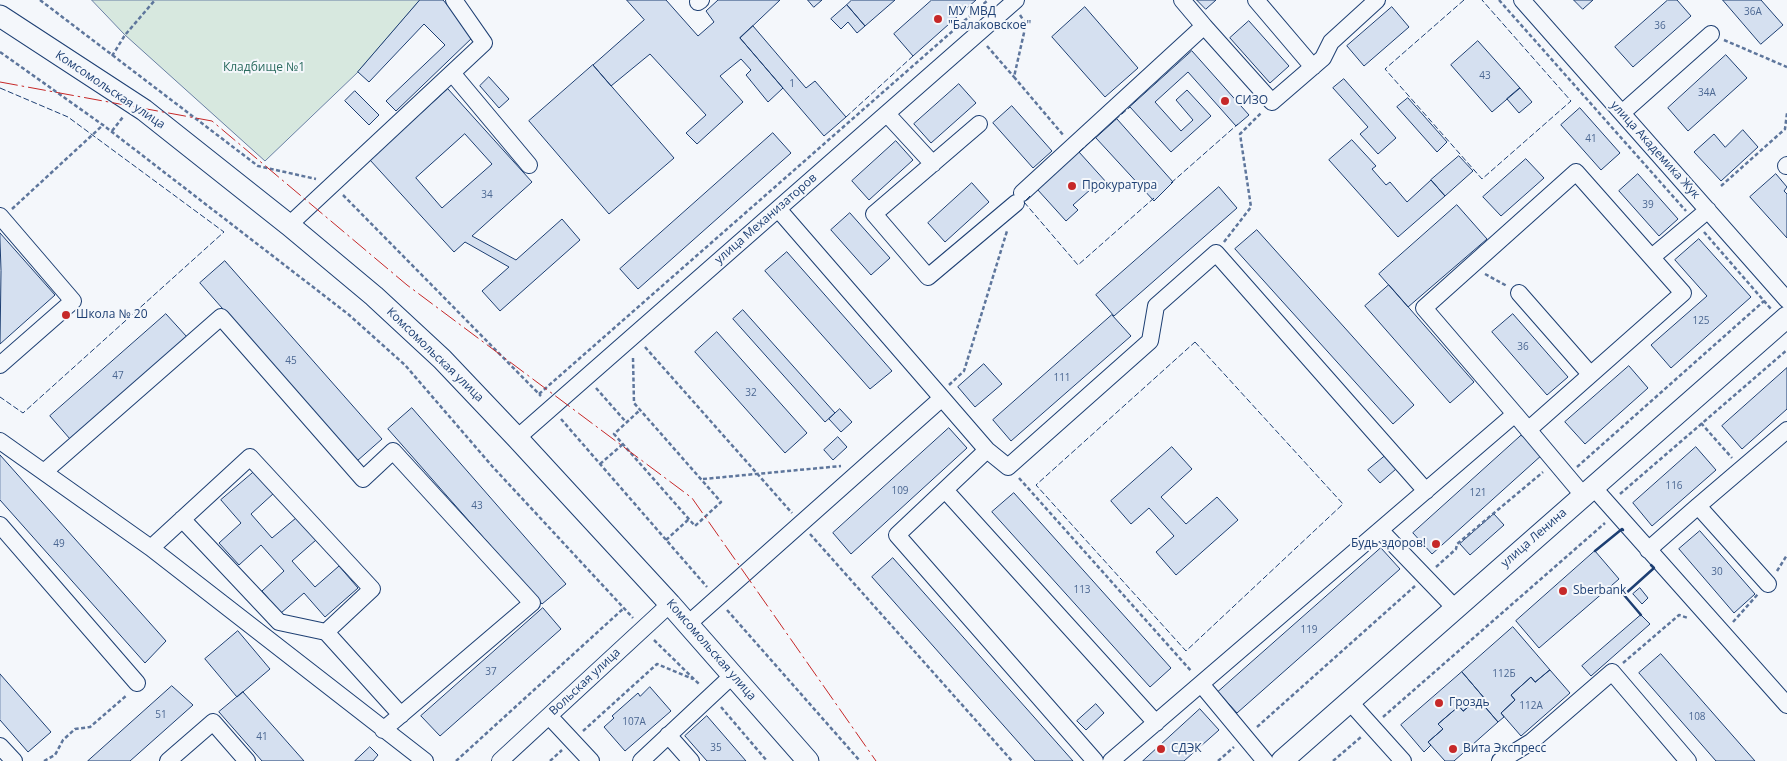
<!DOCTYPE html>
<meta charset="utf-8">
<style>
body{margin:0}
canvas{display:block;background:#f4f7fb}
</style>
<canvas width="1787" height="761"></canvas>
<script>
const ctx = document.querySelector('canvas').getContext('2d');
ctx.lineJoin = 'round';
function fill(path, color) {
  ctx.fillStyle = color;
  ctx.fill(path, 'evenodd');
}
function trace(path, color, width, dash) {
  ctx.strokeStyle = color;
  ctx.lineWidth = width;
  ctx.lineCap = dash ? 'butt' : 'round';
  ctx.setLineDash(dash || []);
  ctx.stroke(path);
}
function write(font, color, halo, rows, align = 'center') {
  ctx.font = font + ' "Open Sans",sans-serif';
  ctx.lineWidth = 4;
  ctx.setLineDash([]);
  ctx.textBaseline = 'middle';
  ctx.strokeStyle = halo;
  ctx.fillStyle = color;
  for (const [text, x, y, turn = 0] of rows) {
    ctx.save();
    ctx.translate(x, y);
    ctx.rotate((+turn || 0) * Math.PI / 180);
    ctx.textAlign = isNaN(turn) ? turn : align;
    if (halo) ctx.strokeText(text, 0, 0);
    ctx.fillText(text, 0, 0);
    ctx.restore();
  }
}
const green = new Path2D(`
 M92,0h328l-62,72 -93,89 -140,-126z`);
const building = new Path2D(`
 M420,0h23l31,36 -78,75 -10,-10 59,-56 -21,-21 -55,58 -11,-10z
 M627,0h39l32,36 16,-14 -8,-11 12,-11h62l-40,38 43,50 -15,14 -22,-27 5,-5 -10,-11 -21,17 23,26 -46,42 -11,-11 20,-18 -56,-61 -39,32 -18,-21 51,-45z
 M808,0h14l-8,7z
 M852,0h43l-30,26 -18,-21z
 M932,0h44l-63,56 -19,-22z
 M1197,0h19l-10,9z
 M1574,0h19l-10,9z
 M1668,0h9l14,16 -58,51 -18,-20z
 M1723,0h38l22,25 -22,19z
 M847,5l18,21 -8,7 -9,-11 -7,7 -10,-10z
 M1085,7l53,61 -33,29 -53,-60z
 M1392,7l17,20 -45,39 -17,-20z
 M1249,21l40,45 -19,17 -40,-45z
 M753,26l53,62 9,-7 31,36 -22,19 -84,-98z
 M1478,41l42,47 -28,24 -41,-47z
 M1192,51l57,64 -13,11 -48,-54 -33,30 26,29 12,-11 -17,-20 11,-10 24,26 -40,36 -41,-45z
 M1726,55l21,23 -59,53 -20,-23z
 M593,65l81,93 -65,56 -80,-93z
 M489,77l20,22 -10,9 -19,-22z
 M1344,79l52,59 -18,16 -18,-20 8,-7 -35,-39z
 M959,84l17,19 -45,40 -17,-19z
 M1520,88l12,14 -13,11 -12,-14z
 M448,89l84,93 -60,54 44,24 46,-41 18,21 -80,71 -18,-20 27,-24 -44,-25 -11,10 -84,-92zM465,134l27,30 -50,44 -26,-30z
 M355,91l24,24 -10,10 -24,-24z
 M1408,98l39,44 -10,10 -40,-45z
 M1012,106l40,45 -19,17 -40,-45z
 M1580,108l40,45 -19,17 -40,-45z
 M1117,119l56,63 -19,19 -58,-63z
 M1743,130l15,17 -37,34 -27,-29 20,-18 11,13z
 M773,133l18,20 -153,136 -18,-20z
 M1352,140l24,26 -4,3 14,16 4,-3 17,20 24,-22 14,16 -47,41 -69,-77z
 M896,141l17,19 -44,40 -17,-19z
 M1079,152l28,31 -12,10 -4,-4 -18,16 5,5 -12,11 -29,-32z
 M1459,156l14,15 -28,25 -14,-16z
 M1526,159l18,19 -43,38 -18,-19z
 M1638,174l40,45 -19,17 -40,-45z
 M1776,174l11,13 -3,4 3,3v44l-37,-41z
 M972,183l17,19 -44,40 -17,-19z
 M1219,187l18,21 -123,108 -18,-21z
 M1457,205l30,34 -79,68 -29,-33z
 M850,213l40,45 -19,17 -40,-45z
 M1257,230l157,175 -21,19 -158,-175z
 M0,233l55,62 -55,49 1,-73z
 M1699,239l52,58 -80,71 -20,-23 56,-49 -32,-36z
 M787,252l105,119 -22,18 -105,-118z
 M225,261l157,178 -25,22 -157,-178z
 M1389,285l85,97 -24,21 -85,-97z
 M743,310l92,103 -10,9 -92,-103z
 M166,314l21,23 -117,102 -20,-23z
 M1513,314l55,63 -21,18 -55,-63z
 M1112,315l19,21 -120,105 -18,-21z
 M717,332l90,101 -22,20 -90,-101z
 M984,364l18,20 -27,23 -17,-20z
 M1629,366l19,22 -63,56 -20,-22z
 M1787,368v41l-45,40 -20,-23z
 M412,408l154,176 -24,20 -154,-175z
 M840,409l12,13 -11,10 -12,-13z
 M949,428l18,20 -116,106 -18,-21z
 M1524,433l19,21 -111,100 -19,-21z
 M838,437l9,10 -14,13 -9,-10z
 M1172,447l20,22 -31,28 25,27 31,-27 21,23 -62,55 -20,-23 18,-16 -25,-28 -18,16 -20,-23z
 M1696,447l20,23 -64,56 -19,-23z
 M0,455l166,186 -21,22 -145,-163z
 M1385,456l11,13 -16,14 -12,-13z
 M255,471l19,22 -23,21 21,24 24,-20 20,22 -24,21 23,26 24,-21 19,22 -33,29 -21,-24 -23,20 -19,-22 22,-20 -23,-26 -22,20 -20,-22 22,-20 -20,-23z
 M1014,493l157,175 -21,19 -158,-175z
 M1494,514l10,11 -34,30 -10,-11z
 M1700,531l55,63 -21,19 -55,-64z
 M1381,548l19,21 -163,144 -19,-21z
 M1595,551l24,28 -80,69 -23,-27z
 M893,558l180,203h-38l-163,-184z
 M1640,588l8,10 -6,6 -9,-10z
 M543,608l18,21 -121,107 -19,-20z
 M1641,615l9,9 -59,52 -9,-10z
 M1513,627l37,43 -15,12 -4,-5 -20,18 4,5 -14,13 3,4 -6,5 -17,-20 4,-3 -23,-27z
 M238,631l32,38 -33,28 -32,-38z
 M1661,654l94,107h-39l-77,-88z
 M1550,670l20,23 -49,43 -20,-23 14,-13 -4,-5 20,-18 4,5z
 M1462,672l23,27 -4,3 -3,-3 -15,12 -4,-5 -21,18 5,5 -15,13 3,3 -7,7 -23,-27z
 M0,674l51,58 -23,20 -28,-32z
 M172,686l21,19 -63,56h-42z
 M650,687l21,24 -46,40 -21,-24 10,-9 -2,-2 26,-23 2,3z
 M243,692l61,69h-42l-43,-49z
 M1478,699l20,23 -44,39h-9l-17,-19 15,-13 -5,-5 21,-18 4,5z
 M1096,704l8,9 -18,17 -9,-9z
 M1200,709l19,21 -35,31h-41z
 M707,716l39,45h-39l-22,-25z
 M370,747l8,8 -5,6h-18z`);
const path = new Path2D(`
 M40,0l218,166 58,13
 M1499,0l187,211
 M1020,15l6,9 -12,53 50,59
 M1724,40l63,27
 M987,46l27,31
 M0,52l103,73 245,189 57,51 87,101 141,152
 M112,56l13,-21 30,-35
 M112,131l11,-14
 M1721,186l64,-57 2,-16
 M343,195l198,201
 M12,209l91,-84
 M1704,232l67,77
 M1224,242l27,-35 -11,-73 22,-22
 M1485,274l22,12
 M645,347l147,166
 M633,358l1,45 87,99 -26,24 -81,-92 26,-24
 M949,385l15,-14 43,-140
 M596,388l30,34
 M539,394l449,-394
 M561,419l146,168
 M1701,423l31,35
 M600,464l23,-20
 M1577,467l187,-166
 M1019,478l173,194
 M703,479l138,-13
 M1620,494l167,-144
 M810,534l202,227
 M666,540l23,-21
 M1436,567l20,-18 1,-5 86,-72
 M1777,571l10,-16
 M727,610l133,151
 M1733,622l25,-28
 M654,640l46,45
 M1623,663l56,-48 9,3
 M721,707l46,54
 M1383,717l222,-194
 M1257,727l158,-141
 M583,731l74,-67 36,15
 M44,761l11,-6 8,-15 12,-11 15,-2 37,-32
 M456,761l168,-153
 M550,761l12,-11
 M1218,761l16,-14
 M1333,761l28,-24`);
const minor = new Path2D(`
 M1256,0l57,67
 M1522,0l265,300
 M698,2l3,-2
 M1204,26l68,76 51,-44 8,-16 46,-42
 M452,73l77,92
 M1622,113l89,-79
 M887,114l46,50
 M979,124l-105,90 54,63 88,-74
 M1786,166l1,-1
 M1022,193l182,-167 -22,-26
 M0,216l73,85 -73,64
 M289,225l195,-182 -30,-43
 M1652,257l56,-47
 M1519,293l71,81
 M942,398l45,52 -90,85 198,226
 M1515,414l-91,-106 152,-136 107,121 -155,137
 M517,438l499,-438
 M0,441l151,107 274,213
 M987,450l21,17 142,-126 6,-35 60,-53 210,238
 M44,472l177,-155 142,162 30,-28 139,152 -149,127
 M1593,487l194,218
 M945,490l211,233
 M1698,506l89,-76
 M182,519l97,103 47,10
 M0,525l137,158
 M1380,530l135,-116 68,81
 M151,548l99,-91 122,132 -46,43 75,83
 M1648,550l50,-44 70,78
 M688,624l254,-226 -164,-189
 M1201,684l64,77
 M1349,701l54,60
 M549,716l42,45
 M668,735l23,26
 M0,746l14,15
 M168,761l45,-39 34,39
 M500,761l170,-157
 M641,761l92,-86
 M1111,761l269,-231 75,78
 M1500,761l31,-19 81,-70 76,89`);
const major = new Path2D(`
 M0,16l144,94 145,115 85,71 68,63 75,79 153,166 138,157
 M1282,761l505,-444`);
const fence = new Path2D(`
 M1464,0l-79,69 97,110 89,-78 -89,-101
 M0,88l68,29 156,115 -201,181 -23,-16
 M846,117l67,-61
 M1115,120l15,-13
 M1079,152l19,-17
 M1171,183l67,-59
 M1030,196l-6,6 54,63 76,-67
 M1195,342l148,162 -157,147 -150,-166z`);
const wall = new Path2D(`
 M1595,551l27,-22 1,1
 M1641,615l-17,-20 30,-27 -3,-3`);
const power = new Path2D(`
 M0,82l212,39 195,164 285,213 184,263`);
const markers = [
 [938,19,5,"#c62828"],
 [1225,101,5,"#c62828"],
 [1072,186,5,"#c62828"],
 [66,315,5,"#c62828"],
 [1436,544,5,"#c62828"],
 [1563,591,5,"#c62828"],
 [1439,703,5,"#c62828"],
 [1161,749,5,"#c62828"],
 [1453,749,5,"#c62828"]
];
const numberNames = [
 ["36А",1753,12],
 ["36",1660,26],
 ["43",1485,76],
 ["1",792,84],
 ["34А",1707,93],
 ["41",1591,139],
 ["34",487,195],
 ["39",1648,205],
 ["125",1701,321],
 ["36",1523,347],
 ["45",291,361],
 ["47",118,376],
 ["111",1062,378],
 ["32",751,393],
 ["116",1674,486],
 ["109",900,491],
 ["121",1478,493],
 ["43",477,506],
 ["49",59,544],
 ["30",1717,572],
 ["113",1082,590],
 ["119",1309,630],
 ["37",491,672],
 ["112Б",1504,674],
 ["112А",1531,706],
 ["51",161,715],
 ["108",1697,717],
 ["107А",634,722],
 ["41",262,737],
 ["35",716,748]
];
const poiNames = [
 ["МУ МВД",948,12],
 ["\"Балаковское\"",948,26],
 ["СИЗО",1235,101],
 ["Прокуратура",1082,186],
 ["Школа № 20",76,315],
 ["Будь здоров!",1426,544,"right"],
 ["Sberbank",1573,591],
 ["Гроздь",1449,703],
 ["СДЭК",1171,749],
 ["Вита Экспресс",1463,749]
];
const parkNames = [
 ["Кладбище №1",264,68]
];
const streetNames = [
 ["Комсомольская улица",110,90,34],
 ["улица Академика Жук",1655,150,48],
 ["улица Механизаторов",766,219,-41],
 ["Комсомольская улица",435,355,44],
 ["улица Ленина",1534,538,-41],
 ["Комсомольская улица",711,650,49],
 ["Вольская улица",585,682,-43]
];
fill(green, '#d7e8df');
trace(green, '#687fa3', 1);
fill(building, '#d5e0f0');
trace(building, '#1d3f73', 1);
trace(minor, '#1d3f73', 18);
trace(major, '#1d3f73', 23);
trace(path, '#5e769c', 2.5, [4, 2.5]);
trace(minor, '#f4f7fb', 16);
trace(major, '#f4f7fb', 21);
trace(fence, '#1d3f73', 1, [6, 2.5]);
trace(wall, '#1d3f73', 2.5);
trace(power, '#c62828', 1, [18, 4, 2.5, 4]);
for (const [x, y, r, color] of markers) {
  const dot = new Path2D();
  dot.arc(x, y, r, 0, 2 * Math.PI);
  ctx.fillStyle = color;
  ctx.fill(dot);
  trace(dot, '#f4f7fb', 2);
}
write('10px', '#4b6792', null, numberNames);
write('12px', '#1d3f73', '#f4f7fb', poiNames, 'left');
write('12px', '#2c6c60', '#f4f7fb', parkNames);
write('12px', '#1d3f73', '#f4f7fb', streetNames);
</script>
